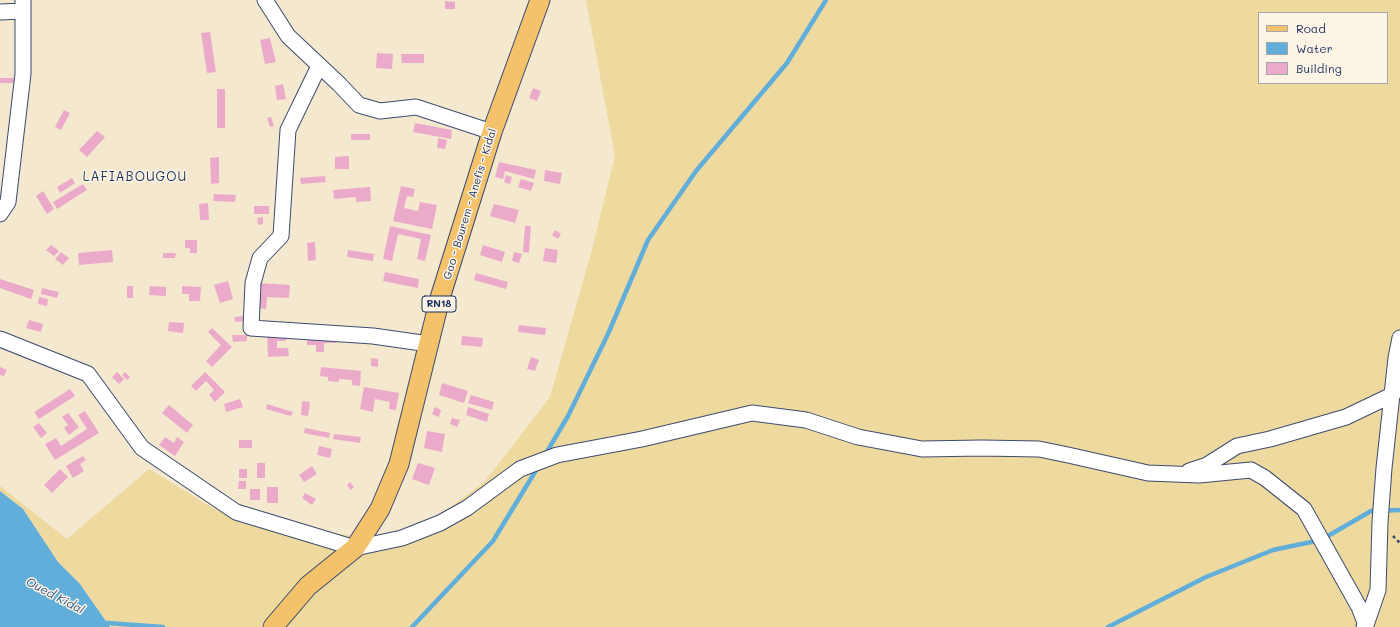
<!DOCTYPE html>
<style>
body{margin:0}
#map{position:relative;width:1400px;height:627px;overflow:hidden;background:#f4e8ce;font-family:Mali,sans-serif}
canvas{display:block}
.legend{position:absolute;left:1258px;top:12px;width:130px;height:72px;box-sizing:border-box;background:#fcf5e5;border:1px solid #a2a6af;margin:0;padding:5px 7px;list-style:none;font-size:12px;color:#1b2f5e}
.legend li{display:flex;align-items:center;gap:8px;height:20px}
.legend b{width:20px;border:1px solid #a2a6af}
</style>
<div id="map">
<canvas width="1400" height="627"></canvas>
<ul class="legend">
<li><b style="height:5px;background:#f4c26a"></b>Road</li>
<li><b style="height:11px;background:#61aedb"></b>Water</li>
<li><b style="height:11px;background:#ecaacb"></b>Building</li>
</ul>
</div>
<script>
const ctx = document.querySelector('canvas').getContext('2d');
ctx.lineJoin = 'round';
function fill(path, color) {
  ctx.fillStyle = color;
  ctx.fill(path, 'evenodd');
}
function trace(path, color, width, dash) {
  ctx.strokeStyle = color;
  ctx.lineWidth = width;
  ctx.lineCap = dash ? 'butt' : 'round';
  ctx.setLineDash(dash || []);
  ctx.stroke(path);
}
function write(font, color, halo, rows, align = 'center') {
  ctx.font = font + ' Mali,sans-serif';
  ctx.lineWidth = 3;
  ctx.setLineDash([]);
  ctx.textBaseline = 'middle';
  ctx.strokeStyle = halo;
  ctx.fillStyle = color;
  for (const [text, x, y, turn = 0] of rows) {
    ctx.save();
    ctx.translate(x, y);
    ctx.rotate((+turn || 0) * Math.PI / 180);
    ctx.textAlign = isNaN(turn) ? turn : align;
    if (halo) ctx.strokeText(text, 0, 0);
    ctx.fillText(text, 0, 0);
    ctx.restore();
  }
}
const sand = new Path2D(`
 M586,0h814v627h-1290l-30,-43 -22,-22 -35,-53 -23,-18v-5l67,53 82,-70 64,39 131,27 69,1 73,-56 64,-83 41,-144 24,-97zM1259,13h128v70h-128z`);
const water = new Path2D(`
 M0,491l23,18 35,53 22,22 30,43h-110z`);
const stream = new Path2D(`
 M545,455l23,-39 40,-82 40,-94 48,-69 91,-108 39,-63
 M107,623l56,4
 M412,627l81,-86 45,-74
 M1108,627l98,-50 67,-27 48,-10 50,-29 29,-1`);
const building = new Path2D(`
 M445,1l10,1v7h-10z
 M210,32l6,40 -9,1 -6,-40z
 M270,38l6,24 -11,2 -5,-24z
 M377,53l16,1 -1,15 -16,-1z
 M401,54h23v9h-22z
 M0,78h14v5h-14z
 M283,84l3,15 -9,1 -2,-14z
 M533,88l8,3 -4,10 -8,-3z
 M217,89h8v39h-8z
 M64,110l6,3 -9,17 -6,-3z
 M271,117l3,9 -4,1 -3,-9z
 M415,123l37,7 -1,9 -38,-7z
 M97,131l8,6 -18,20 -8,-7z
 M351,134h19v6h-19z
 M438,138l9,2 -2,9 -8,-1z
 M349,156v13h-14v-12z
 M219,157v26l-8,1 -1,-26z
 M499,162l37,8 -2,9 -29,-8 -2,8 -8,-2z
 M545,170l17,3 -2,11 -16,-3z
 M506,175l6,2 -2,7 -6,-2z
 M325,176l1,6 -25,2 -1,-6z
 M72,178l3,5 -15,10 -3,-6z
 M521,179l13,4 -3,8 -13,-4z
 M83,184l4,6 -30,19 -4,-7z
 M401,186l14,3 -2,8 -6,-1 -3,12 14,3 2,-9 17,3 -5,24 -39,-8z
 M370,187l1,14 -15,1v-5l-22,2 -1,-9z
 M43,191l11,18 -7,5 -11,-18z
 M214,194l22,1 -1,7 -22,-1z
 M208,203l1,17h-9l-1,-16z
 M494,204l25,6 -4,13 -25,-7z
 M254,206h15v8h-15z
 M263,217v7l-5,1 -1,-7z
 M390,226l41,9 -6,26 -8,-2 4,-20 -23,-5 -6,27 -9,-2z
 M525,226h6l-2,27 -6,-1z
 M555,230l6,4 -3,5 -6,-4z
 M185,240h12v13h-7v-5h-5z
 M315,242l1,18 -8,1 -1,-18z
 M51,245l8,6 -5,5 -8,-6z
 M483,245l22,7 -3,10 -22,-7z
 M545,248l13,2 -2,13 -13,-2z
 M112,250l1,12 -34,3 -1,-12z
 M348,250l26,4 -1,7 -26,-4z
 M61,252l8,6 -6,7 -8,-6z
 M514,252l8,2 -3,9 -7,-2z
 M163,253h13l-1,5h-12z
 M385,272l34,7 -1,9 -35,-7z
 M476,273l32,9 -2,7 -32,-9z
 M0,279l34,11 -3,9 -31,-11z
 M228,281l5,18 -13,4 -6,-18z
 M259,283l31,2 -1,13 -22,-1 -1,12 -8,-1z
 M127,286h6v12h-6z
 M150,286l16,1v9l-17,-1z
 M182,286l19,1 -1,14h-11v-7h-7z
 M42,288l17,4 -2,6 -16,-4z
 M39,297l9,2 -1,7 -9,-2z
 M244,316v5l-9,1 -1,-5z
 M29,320l14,4 -2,8 -15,-4z
 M169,322l15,1 -1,10 -15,-2z
 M519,325l27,3 -1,7 -27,-3z
 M212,328l20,19 -20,20 -6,-6 15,-16 -13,-13z
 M267,331h19v10h-9v7h11l1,8 -21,1z
 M232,335h15v6l-14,1z
 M462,336l21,2 -1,9 -21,-2z
 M307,338h29v5h-12v9h-8v-7h-9z
 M531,357l8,3 -4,11 -8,-2z
 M371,358l7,1v8l-7,-1z
 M0,367l7,3 -3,6 -4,-1z
 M321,367l40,4 -1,15 -8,-1v-5l-13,-1v3l-11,-1v-4l-8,-1z
 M117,372l7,7 -5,5 -7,-7z
 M125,372l5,5 -3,3 -5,-5z
 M205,372l20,20 -10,10 -6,-7 5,-5 -8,-9 -10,10 -5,-5z
 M442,383l26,8 -4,12 -25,-8z
 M364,387l35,6 -3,17 -7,-1 1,-7 -15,-3 -2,13 -13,-3z
 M70,389l5,7 -36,23 -5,-7z
 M471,395l23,7 -2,8 -24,-7z
 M240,399l3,8 -17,5 -2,-8z
 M302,401l8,1 -2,14 -7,-1z
 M267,404l26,8 -2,4 -25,-7z
 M169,405l24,20 -6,8 -25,-20z
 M435,407l6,3 -2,7 -7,-3z
 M468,407l21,7 -2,8 -21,-7z
 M85,411l14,22 -44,27 -10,-16 11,-6 5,8 26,-17 -9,-14z
 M68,413l11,14 -10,8 -5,-7 4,-3 -6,-8z
 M452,418l8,2 -3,7 -7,-3z
 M39,423l8,10 -6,5 -8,-11z
 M305,428l25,5 -1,5 -25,-5z
 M427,431l18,3 -3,18 -18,-4z
 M334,434l27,3 -1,6 -27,-4z
 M165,437l9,6 3,-6 7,5 -9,14 -16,-11z
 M239,440h13v8h-13z
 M319,446l13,3 -2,9 -13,-3z
 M83,456l3,4 -6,4 4,7 -11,7 -7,-12z
 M257,463h8v15h-8z
 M418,463l17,5 -6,17 -17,-6z
 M312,466l5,8 -13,8 -5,-7z
 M60,469l8,8 -16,16 -8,-8z
 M239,469h8v9h-8z
 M239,481h7v8h-8z
 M350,482l4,5 -3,3 -4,-5z
 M267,487h11v16h-11z
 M250,489h10v11h-10z
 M305,493l11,6 -4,6 -10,-7z`);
const path = new Path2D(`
 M1393,536l7,7`);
const minor = new Path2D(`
 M265,0l23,36 51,48 20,21 21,6 36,-4 76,25
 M0,12l23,-1
 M319,66l-31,64 -7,106 -21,22 -7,25 -2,45 122,8 56,8
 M0,214l8,-12 15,-128v-74
 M0,339l88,35 54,74 94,64 119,36 47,-10 38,-15 27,-15 53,-39 37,-14 85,-16 110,-26 54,7 52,17 64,12 60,-1 57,1 29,6 80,18 51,2 52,-5 14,8 39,31 55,98 7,18
 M1189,471l18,-6 30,-19 33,-7 76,-22 46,-22 6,-6
 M1364,627l2,-2 12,-35 2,-68 4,-54 12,-110 4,-20`);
const major = new Path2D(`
 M273,627l35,-41 47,-38 25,-39 19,-45 41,-166 52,-166 48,-132`);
const shields = [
 [439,304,34]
];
const shieldNames = [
 ["RN18",439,304]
];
const streetNames = [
 ["Gao - Bourem - Anefis - Kidal",470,204,-73]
];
const waterNames = [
 ["Oued Kidal",55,596,28]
];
const quarterNames = [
 ["LAFIABOUGOU",135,177]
];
fill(sand, '#eeda9e');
fill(water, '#61aedb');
trace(stream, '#61aedb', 4.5);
fill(building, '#ecaacb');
trace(minor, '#3c4b6f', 17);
trace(major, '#3c4b6f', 21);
trace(path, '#3c4b6f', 2.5, [3, 3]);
trace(minor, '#fff', 15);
trace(major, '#f4c26a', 19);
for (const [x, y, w] of shields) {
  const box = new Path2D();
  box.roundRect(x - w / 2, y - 8, w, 16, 3);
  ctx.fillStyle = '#fcf5e5';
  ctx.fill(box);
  trace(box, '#1b2f5e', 1);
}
write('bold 10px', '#1b2f5e', null, shieldNames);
write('11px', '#1b2f5e', '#fcf5e5', streetNames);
write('italic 12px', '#305584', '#fcf5e5', waterNames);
ctx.letterSpacing = '1px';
write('13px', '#1b2f5e', '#fcf5e5', quarterNames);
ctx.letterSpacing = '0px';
</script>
